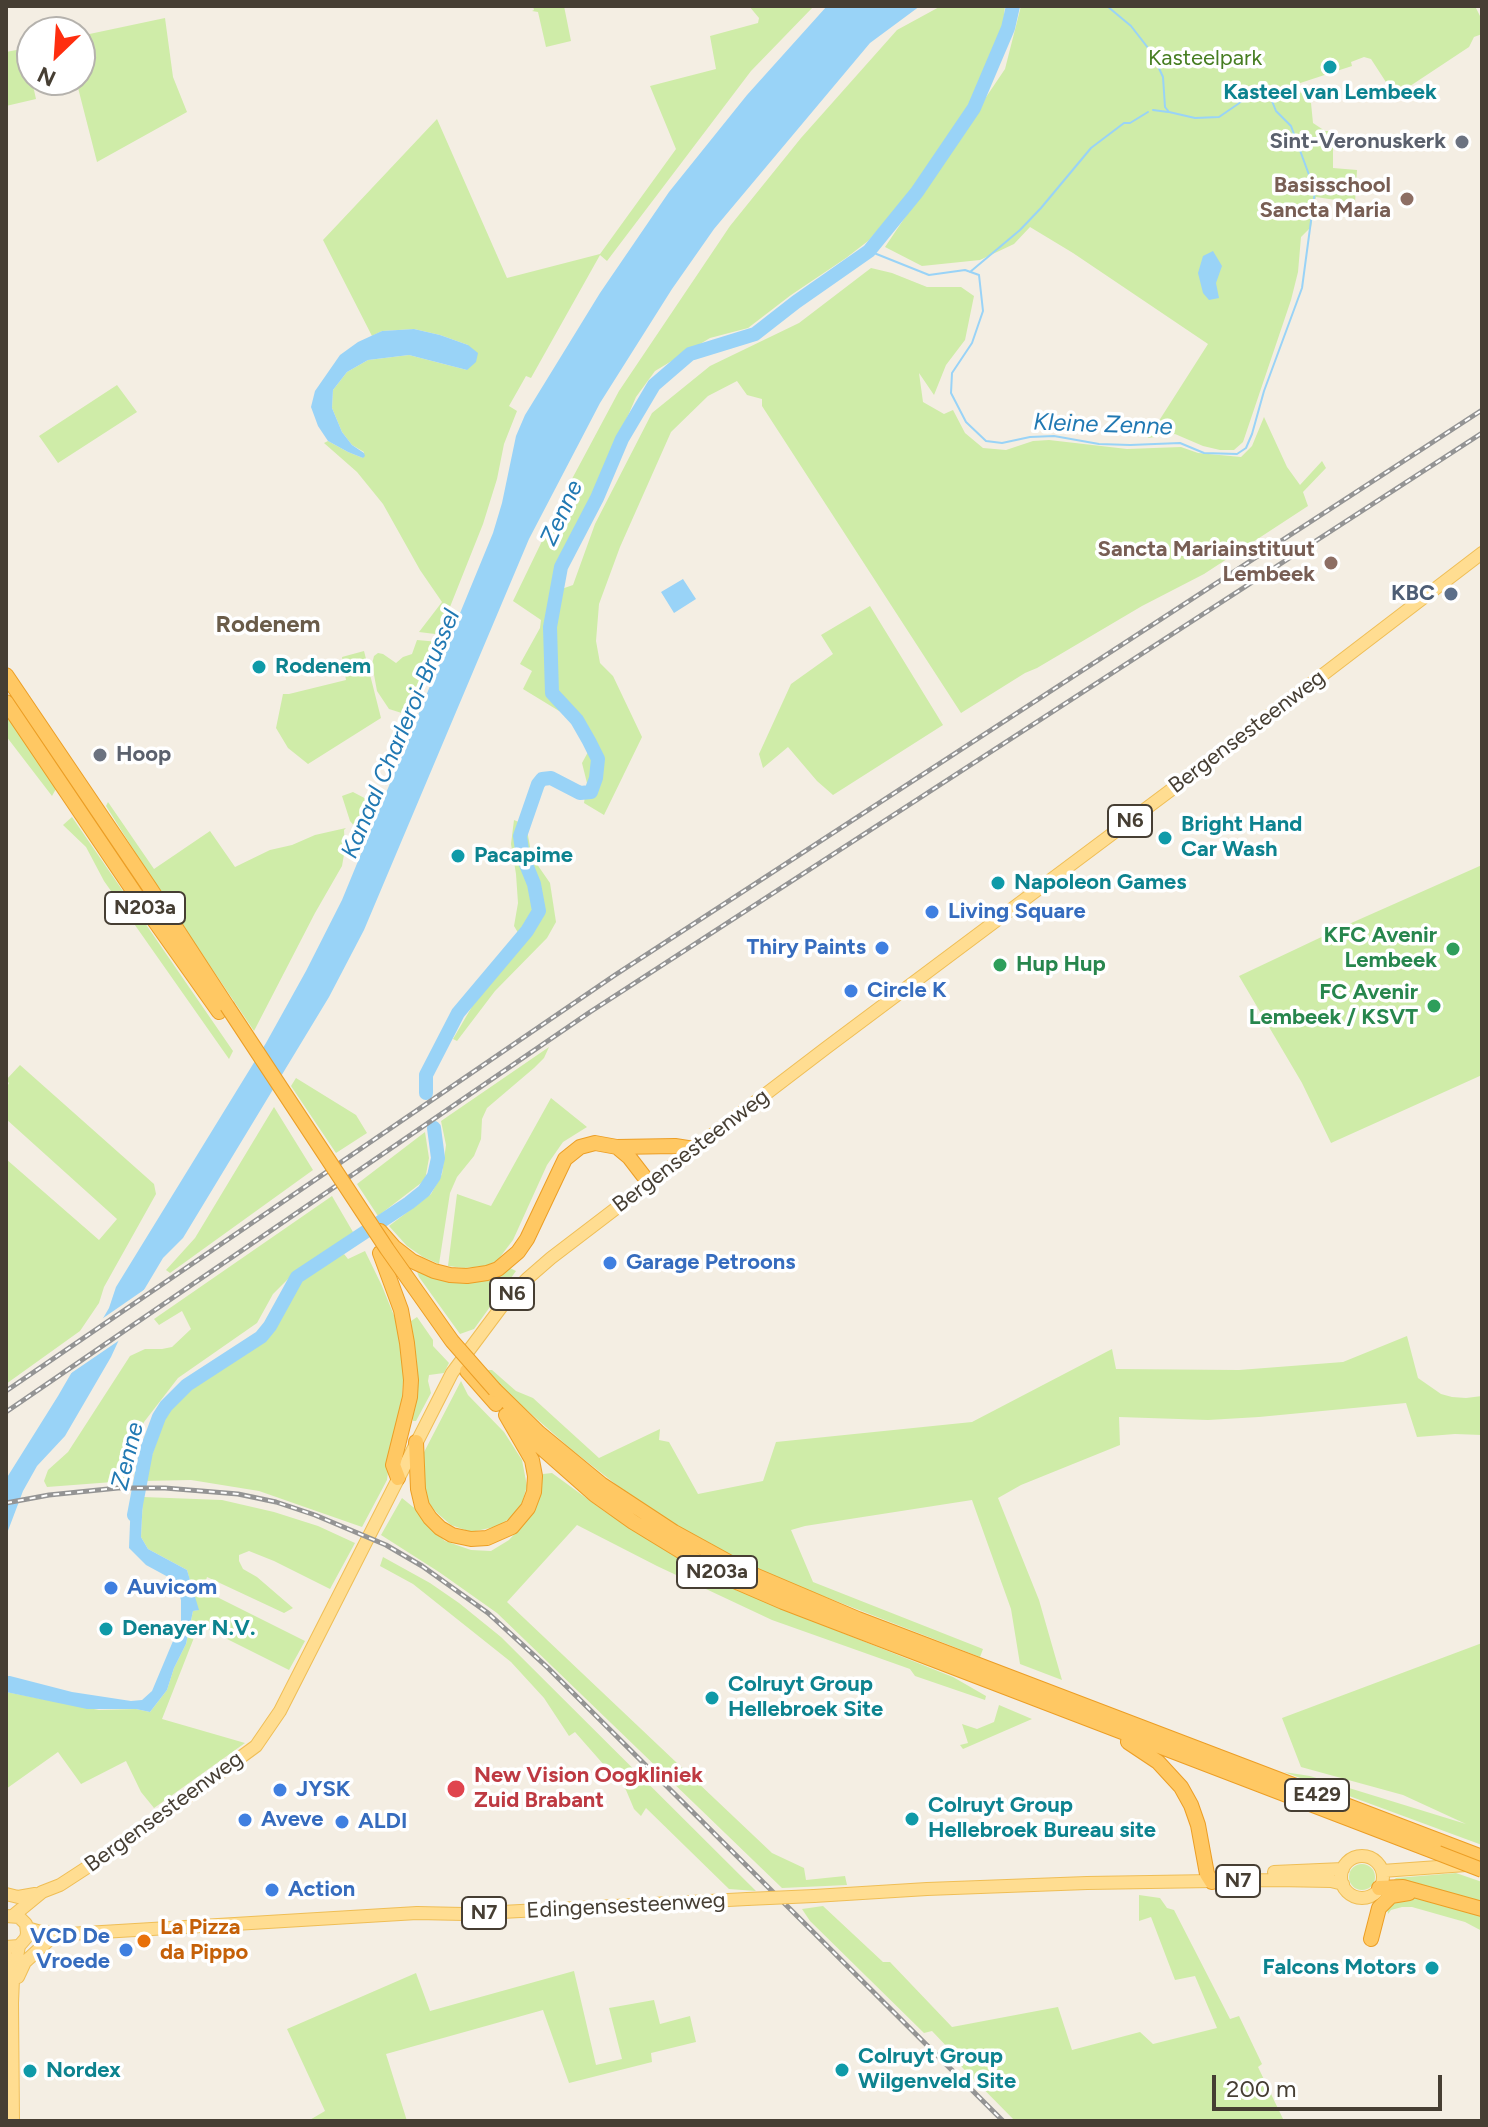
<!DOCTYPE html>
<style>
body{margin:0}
#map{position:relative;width:1488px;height:2127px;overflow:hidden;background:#f4eee3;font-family:Figtree,sans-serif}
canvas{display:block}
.frame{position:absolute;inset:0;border:8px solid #463e33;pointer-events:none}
.north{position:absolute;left:16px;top:16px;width:80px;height:80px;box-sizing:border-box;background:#fff;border:2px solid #b5b2ad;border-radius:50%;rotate:205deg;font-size:22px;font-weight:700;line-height:32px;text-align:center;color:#463e33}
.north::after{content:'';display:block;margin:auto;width:28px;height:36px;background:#ff2e0f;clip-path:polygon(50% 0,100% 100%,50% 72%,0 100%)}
.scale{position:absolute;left:1212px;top:2075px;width:230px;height:36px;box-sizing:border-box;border:4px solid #463e33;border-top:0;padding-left:10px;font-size:24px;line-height:28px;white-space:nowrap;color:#463e33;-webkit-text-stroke:6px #fff;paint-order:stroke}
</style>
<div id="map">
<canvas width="1488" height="2127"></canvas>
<div class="frame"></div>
<div class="north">N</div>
<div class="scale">200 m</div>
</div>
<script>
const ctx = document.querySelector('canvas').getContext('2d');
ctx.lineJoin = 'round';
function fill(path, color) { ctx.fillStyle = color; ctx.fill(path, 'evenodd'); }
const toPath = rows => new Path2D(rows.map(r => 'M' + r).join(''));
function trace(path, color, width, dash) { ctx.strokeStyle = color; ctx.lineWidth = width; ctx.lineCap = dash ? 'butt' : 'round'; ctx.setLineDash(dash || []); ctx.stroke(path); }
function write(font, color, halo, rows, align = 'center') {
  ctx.font = font + ' Figtree,sans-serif'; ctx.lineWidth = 7; ctx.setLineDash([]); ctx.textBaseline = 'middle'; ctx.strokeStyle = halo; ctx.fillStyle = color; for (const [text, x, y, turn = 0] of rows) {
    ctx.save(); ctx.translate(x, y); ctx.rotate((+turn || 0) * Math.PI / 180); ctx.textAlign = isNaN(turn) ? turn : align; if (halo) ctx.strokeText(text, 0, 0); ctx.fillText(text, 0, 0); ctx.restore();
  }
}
fill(toPath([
 [533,6,564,6,571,41,546,47,538,12,532,11,534,10],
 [749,6,814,6,751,71,607,261,600,255,531,378,526,376,509,406,517,411,504,444,497,479,483,524,440,632,435,634,419,632,442,602,420,570,383,504,357,472,324,443,328,441,348,452,363,458,364,452,352,445,342,432,332,408,333,390,347,372,368,360,409,355,467,370,468,345,440,335,414,329,382,331,372,336,323,240,437,119,507,278,600,254,676,149,650,86,716,69,710,36,758,23,759,18],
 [941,6,1005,6,1003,25,974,97,954,135,899,207,868,241,846,258,791,295,748,328,710,338,655,371,636,397,591,502,563,552,553,577,550,593,573,585,595,524,652,413,710,366,799,323,871,268,892,273,927,287,961,287,974,296,965,340,946,365,934,395,919,373,923,402,944,414,953,410,965,433,983,448,1006,450,1033,441,1049,440,1127,449,1181,447,1198,453,1241,457,1252,446,1264,417,1287,467,1300,485,1322,461,1326,468,1303,492,1308,506,1204,574,1142,606,1037,668,1025,673,961,713,762,406,762,399,747,395,737,381,708,396,671,432,620,547,599,604,596,641,600,663,613,676,642,737,604,815,584,803,587,783,582,763,588,752,585,742,564,714,523,689,532,671,520,664,540,628,541,620,513,601,573,477,619,391,730,226,801,138,897,30],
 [1021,6,1475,6,1482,20,1482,34,1474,37,1469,47,1395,96,1371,59,1364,57,1351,62,1352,66,1285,88,1276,102,1302,92,1311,103,1313,123,1325,131,1333,131,1333,168,1357,170,1355,203,1316,197,1311,227,1301,237,1298,272,1291,300,1243,442,1234,450,1220,450,1203,446,1175,434,1148,438,1208,344,1073,253,1030,227,1014,244,980,260,922,266,885,247,1005,69],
 [165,18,173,77,187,112,97,162,76,80,80,80,80,36],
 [32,47,32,62,29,68,36,99,6,106,6,52],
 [117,385,137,412,58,463,39,436],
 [870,606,943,725,833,795,817,781,788,747,763,768,759,754,791,684,833,654,821,635],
 [417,640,439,642,408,715,389,709,377,691,372,664,374,656,378,653,383,654,396,663,403,657,412,654],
 [364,651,381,718,308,764,288,748,276,728,283,694,289,694,346,680,342,657],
 [6,714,57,787,52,796,6,736],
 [353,792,372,802,355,827,350,821,342,796],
 [108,802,154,869,210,831,235,867,270,850,292,845,315,835,346,828,344,830,345,849,342,866,315,913,254,1031,157,887,106,806],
 [72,817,233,1051,229,1059,104,881,86,847,63,825],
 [514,820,526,825,532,857,550,883,556,922,547,938,495,991,457,1041,453,1039,487,981,520,936,514,926,518,903,516,874,511,844],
 [1482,865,1482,1075,1331,1143,1302,1083,1239,976,1349,924],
 [549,1047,544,1058,534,1068,487,1108,482,1119,481,1139,474,1156,457,1177,450,1193,439,1264,423,1257,407,1246,389,1226,431,1194,442,1174,446,1145,441,1121],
 [20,1065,154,1184,156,1194,104,1287,99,1303,80,1331,6,1384,6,1159,99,1240,117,1219,6,1119,6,1089,9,1083,6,1080],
 [296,1078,356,1115,367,1133,336,1153,291,1086],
 [551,1098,587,1127,563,1142,547,1165,513,1240,497,1261,485,1266,464,1268,448,1266,457,1194,491,1206],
 [274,1107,313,1170,170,1273,166,1270,195,1238],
 [425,1132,429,1158,425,1180,378,1216,357,1184],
 [332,1196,353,1232,288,1279,273,1294,257,1323,178,1378,144,1422,136,1446,135,1473,126,1481,47,1487,44,1481,48,1470,68,1452,130,1356,145,1349,162,1349,172,1347,191,1329,182,1311,159,1325,154,1319],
 [365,1251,382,1286,397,1323,404,1367,401,1410,391,1449,387,1480,362,1527,259,1491,191,1480,143,1481,167,1412,185,1392,256,1343,272,1327,298,1279,344,1254,348,1259],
 [510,1268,516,1271,474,1329,460,1334,419,1277,416,1269,488,1279],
 [417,1317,433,1340,433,1346,449,1363,444,1373,429,1375,428,1381,431,1393,416,1421,413,1421,411,1415,417,1387,417,1363,411,1321],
 [1407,1336,1418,1378,1441,1394,1452,1397,1466,1398,1482,1396,1482,1435,1455,1434,1417,1437,1406,1403,1259,1417,1208,1420,1119,1417,1120,1445,1021,1485,998,1498,1039,1600,1062,1680,1020,1664,1011,1609,972,1500,805,1526,791,1530,813,1582,983,1649,980,1657,751,1568,650,1511,572,1450,504,1390,487,1370,492,1370,516,1391,533,1398,599,1458,660,1429,659,1440,669,1442,698,1494,763,1481,776,1442,972,1422,1112,1349,1116,1369,1239,1370,1343,1362],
 [461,1381,468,1395,504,1432,522,1460,527,1486,522,1503,514,1515,499,1526,471,1532,451,1525,437,1513,427,1501,422,1484,422,1456],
 [552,1473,604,1511,687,1564,770,1604,953,1677,986,1696,985,1700,915,1676,910,1669,772,1620,657,1566,577,1525,507,1602,772,1853,804,1868,806,1880,845,1876,847,1885,782,1888,497,1613,439,1572,381,1535,402,1498,418,1511,432,1530,445,1541,471,1550,491,1551,509,1540,528,1519,537,1501,543,1474],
 [143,1497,222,1500,274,1512,318,1526,355,1543,330,1589,274,1561,249,1551,239,1555,239,1561,243,1569,257,1577,293,1608,284,1613,207,1577,203,1590,305,1641,289,1670,199,1625,162,1719,245,1743,154,1808,141,1792,126,1761,81,1784,58,1752,6,1789,6,1692,99,1710,136,1709,150,1712,167,1690,174,1668,186,1644,193,1611,198,1610,187,1570,148,1549,141,1537],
 [383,1557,430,1583,459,1603,501,1637,756,1891,729,1889,646,1808,641,1816,634,1809,626,1790,575,1732,569,1736,544,1698,511,1662,413,1584,380,1566],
 [1482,1643,1482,1845,1284,1772,1310,1776,1466,1824,1403,1795,1301,1767,1282,1718],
 [999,1705,1032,1719,963,1749,960,1745,968,1743,962,1724,977,1729,994,1722],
 '1349 1877a13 13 0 1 1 26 0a13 13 0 1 1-26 0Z',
 [1456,1873,1482,1882,1482,1902,1459,1895,1390,1883,1396,1878],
 [1139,1895,1160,1898,1167,1908,1174,1910,1230,2019,1239,2016,1262,2064,1258,2067,1284,2121,1015,2121,954,2059,952,2052,932,2031,924,2033,810,1921,802,1909,823,1906,883,1962,890,1962,952,2027,1058,2007,1072,2050,1140,2032,1153,2044,1217,2028,1195,1976,1175,1980,1151,1917,1139,1921],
 [1416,1896,1482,1917,1482,1931,1465,1922,1412,1907,1402,1907,1391,1910,1388,1914,1387,1907,1389,1902],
 [574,1971,596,2065,622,2059,609,2008,654,2000,660,2024,690,2016,696,2042,651,2053,652,2062,569,2083,543,2010,386,2054,407,2121,308,2121,325,2111,287,2029,416,1973,430,2011]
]), '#cfeca8');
fill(toPath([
 [827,6,920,6,870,43,714,229,672,289,600,403,529,539,364,930,329,997,183,1238,163,1258,135,1305,111,1357,65,1436,37,1466,23,1491,6,1536,6,1479,58,1396,109,1308,116,1287,266,1043,306,971,342,900,493,533,502,503,516,436,525,415,600,293,669,192,747,95],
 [1213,251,1222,266,1216,283,1219,298,1209,300,1203,293,1198,273,1203,256],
 [414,329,440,335,468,345,478,353,476,362,467,370,409,355,368,360,347,372,333,390,332,408,342,432,352,445,364,453,365,456,363,458,348,452,328,441,318,426,311,407,315,391,340,355,358,342,382,331],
 [683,579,696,599,674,613,661,592],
 [143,1497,141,1537,148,1549,187,1570,199,1610,193,1611,186,1644,174,1668,167,1690,150,1712,136,1709,87,1709,6,1692,6,1676,10,1676,72,1692,131,1701,142,1700,152,1691,181,1622,181,1600,178,1590,170,1578,146,1565,129,1548,131,1498]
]), '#99d3f7');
fill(toPath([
 [151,1285,138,1306,127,1335,64,1378,96,1323]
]), '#f4eee3');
trace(toPath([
 [1107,6,1131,26,1152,53,1163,77,1165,107,1169,112,1195,118,1219,117,1238,104,1258,86,1266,89,1271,97],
 [1153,110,1168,112],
 [869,251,929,275,965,270,979,275,983,311,972,343,952,373,951,393,966,422,986,441,1002,443,1030,437,1054,436,1099,444,1130,445,1180,443,1204,453,1237,454,1246,448,1252,434,1264,391,1302,288,1315,191,1291,126,1276,111,1272,101],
 [970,272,1020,230,1041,208,1091,148,1124,123,1130,123,1148,112]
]), '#99d3f7', 2);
trace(toPath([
 [426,1093,426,1075,458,1013,527,931,539,911,534,884,523,857,520,836,538,784,542,779,551,778,580,793,591,792,596,778,598,759,589,741,577,720,552,693,550,627,561,567,597,498,622,439,654,385,690,354,755,334,796,302,869,251,917,192,974,108,1008,28,1013,6],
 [134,1515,146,1452,159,1417,166,1406,187,1385,261,1337,270,1326,297,1277,409,1203,424,1191,434,1176,438,1158,434,1128]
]), '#99d3f7', 14);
const primary = toPath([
 '1341 1877a21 21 0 1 1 42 0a21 21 0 1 1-42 0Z',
 [1382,1871,1466,1865],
 [1274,1872,1343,1869],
 [6,1894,18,1897,35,1894],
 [814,1896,927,1889,1087,1883,1276,1880,1331,1881,1343,1884],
 [14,1915,42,1892,60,1885,120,1846,256,1746,280,1711,452,1373,508,1298,528,1278,551,1258,826,1048,1231,745,1482,553],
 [6,1916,19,1917,26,1924,27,1933,26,1938,19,1946,6,1947],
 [27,1928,41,1932,69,1934,417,1913,464,1914,747,1899],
 [6,1956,9,1980],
 [18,1977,25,1962,50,1939],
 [13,2121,12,2003,13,1979,19,1946]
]);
const highway = toPath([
 [6,675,150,888,227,1006],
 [6,702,134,892,219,1012],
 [617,1147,629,1157,649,1183],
 [380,1231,394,1247,412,1261,434,1271,450,1275,467,1276,487,1273,498,1269,518,1252,527,1239,565,1159,580,1147,595,1143,617,1147,675,1146,694,1149],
 [380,1253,401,1310,407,1343,411,1380,410,1397,393,1465,398,1478],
 [467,1371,496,1404],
 [495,1390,539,1433,601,1484,674,1532,745,1571,858,1619,1482,1857],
 [519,1428,595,1495,633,1522,705,1566,739,1583,783,1602,1438,1853],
 [416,1442,418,1489,422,1506,430,1518,440,1528,452,1535,471,1539,487,1538,512,1527,528,1508,534,1492,535,1476,532,1460,506,1415],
 [1128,1742,1158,1762,1181,1787,1191,1805,1198,1825,1207,1874,1212,1882],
 [1379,1888,1403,1887,1482,1909],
 [1371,1939,1379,1908,1391,1896,1409,1893]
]);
trace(primary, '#efbe56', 14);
trace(highway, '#ec9e25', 16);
trace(primary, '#ffdd91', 12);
trace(highway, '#ffc863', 14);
const rail = toPath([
 [6,1391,615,975,1482,410],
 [6,1412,590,1012,1482,433],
 [6,1503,49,1495,118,1488,165,1488,238,1494,276,1502,315,1515,386,1545,422,1566,488,1613,548,1668,1003,2121]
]);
trace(rail, '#949494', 5);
trace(rail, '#fff', 2, [6]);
const primaryBridge = toPath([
 [747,1899,814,1896]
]);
const highwayBridge = toPath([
 [227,1006,387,1249,452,1341,495,1390],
 [1438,1853,1482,1870]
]);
trace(primaryBridge, '#efbe56', 14, []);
trace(highwayBridge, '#ec9e25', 16, []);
trace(primaryBridge, '#ffdd91', 12);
trace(highwayBridge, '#ffc863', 14);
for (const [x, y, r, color] of [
 [1330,67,8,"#0f9aa8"],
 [1462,142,8,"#6b7280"],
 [1407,199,8,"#8d6e63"],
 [1331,563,8,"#8d6e63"],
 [1451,594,8,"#5c6f8a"],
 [259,667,8,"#0f9aa8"],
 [100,755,8,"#6b7280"],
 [1165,838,8,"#0f9aa8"],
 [458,856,8,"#0f9aa8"],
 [998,883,8,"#0f9aa8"],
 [932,912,8,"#3f7fe0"],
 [882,948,8,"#3f7fe0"],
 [1453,949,8,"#2e9e5b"],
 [1000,965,8,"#2e9e5b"],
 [851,991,8,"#3f7fe0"],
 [1434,1006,8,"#2e9e5b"],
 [610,1263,8,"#3f7fe0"],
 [111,1588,8,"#3f7fe0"],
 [106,1629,8,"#0f9aa8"],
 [712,1698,8,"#0f9aa8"],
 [456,1789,10,"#e0444e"],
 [280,1790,8,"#3f7fe0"],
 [912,1819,8,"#0f9aa8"],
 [245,1820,8,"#3f7fe0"],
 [342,1822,8,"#3f7fe0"],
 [272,1890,8,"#3f7fe0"],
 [144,1941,8,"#e8710a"],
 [126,1950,8,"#3f7fe0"],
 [1432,1968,8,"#0f9aa8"],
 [842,2070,8,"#0f9aa8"],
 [30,2071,8,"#0f9aa8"]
]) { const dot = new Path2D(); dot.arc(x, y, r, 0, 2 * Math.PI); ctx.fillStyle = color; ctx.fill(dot); trace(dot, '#fff', 3); }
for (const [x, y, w] of [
 [1130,821,44],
 [145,908,80],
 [512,1294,44],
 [717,1572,80],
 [1317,1795,64],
 [1238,1881,44],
 [484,1913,44]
]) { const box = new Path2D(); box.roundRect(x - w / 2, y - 16, w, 32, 6); ctx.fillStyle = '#fff'; ctx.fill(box); trace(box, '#463e33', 2); }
write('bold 20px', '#463e33', null, [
 ["N6",1130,821],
 ["N203a",145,908],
 ["N6",512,1294],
 ["N203a",717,1572],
 ["E429",1317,1795],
 ["N7",1238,1881],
 ["N7",484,1913]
]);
write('22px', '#467d21', '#fff', [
 ["Kasteelpark",1205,59]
]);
write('bold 22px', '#0d838f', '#fff', [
 ["Kasteel van Lembeek",1330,93,"center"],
 ["Rodenem",275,667],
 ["Bright Hand",1181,825],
 ["Car Wash",1181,850],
 ["Pacapime",474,856],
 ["Napoleon Games",1014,883],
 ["Denayer N.V.",122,1629],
 ["Colruyt Group",728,1685],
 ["Hellebroek Site",728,1710],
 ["Colruyt Group",928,1806],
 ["Hellebroek Bureau site",928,1831],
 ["Falcons Motors",1416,1968,"right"],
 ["Colruyt Group",858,2057],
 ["Wilgenveld Site",858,2082],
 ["Nordex",46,2071]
], 'left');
write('bold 22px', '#5b616d', '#fff', [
 ["Sint-Veronuskerk",1446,142],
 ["Hoop",116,755,"left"]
], 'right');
write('bold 22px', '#785e54', '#fff', [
 ["Basisschool",1391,186],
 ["Sancta Maria",1391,211],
 ["Sancta Mariainstituut",1315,550],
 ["Lembeek",1315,575]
], 'right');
write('bold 22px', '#4e5e75', '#fff', [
 ["KBC",1435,594]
], 'right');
write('22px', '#463e33', '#fff', [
 ["Bergensesteenweg",1247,732,-37],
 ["Bergensesteenweg",691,1151,-37],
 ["Bergensesteenweg",164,1812,-36],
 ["Edingensesteenweg",626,1906,-3]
]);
write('bold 22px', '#366cbe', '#fff', [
 ["Living Square",948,912],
 ["Thiry Paints",866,948,"right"],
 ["Circle K",867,991],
 ["Garage Petroons",626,1263],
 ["Auvicom",127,1588],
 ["JYSK",296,1790],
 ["Aveve",261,1820],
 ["ALDI",358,1822],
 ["Action",288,1890],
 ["VCD De",110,1937,"right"],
 ["Vroede",110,1962,"right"]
], 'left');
write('bold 22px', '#27864d', '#fff', [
 ["KFC Avenir",1437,936],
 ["Lembeek",1437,961],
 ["Hup Hup",1016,965,"left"],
 ["FC Avenir",1418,993],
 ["Lembeek / KSVT",1418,1018]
], 'right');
write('bold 22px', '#be3a42', '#fff', [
 ["New Vision Oogkliniek",474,1776],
 ["Zuid Brabant",474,1801]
], 'left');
write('bold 22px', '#c56008', '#fff', [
 ["La Pizza",160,1928],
 ["da Pippo",160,1953]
], 'left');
write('italic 24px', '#2179b3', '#fff', [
 ["Kleine Zenne",1103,425,2],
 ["Zenne",562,513,-65],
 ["Kanaal Charleroi-Brussel",401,734,-67],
 ["Zenne",128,1456,-76]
]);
write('bold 24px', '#6a5c49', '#fff', [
 ["Rodenem",268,625]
]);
</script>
